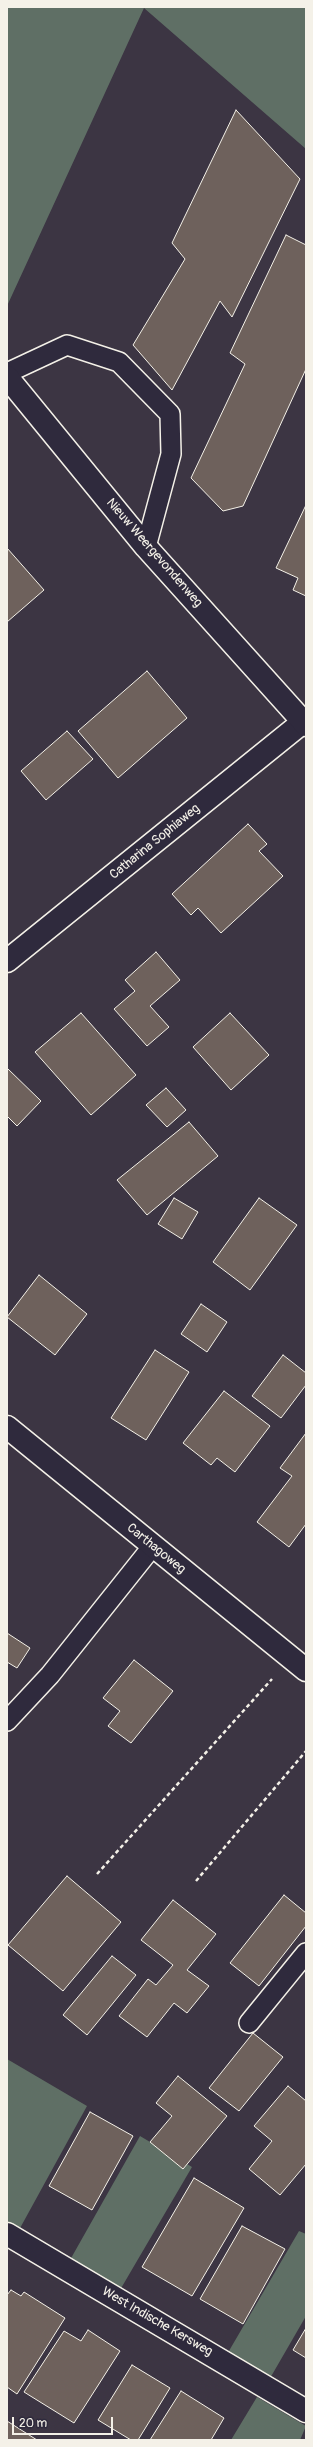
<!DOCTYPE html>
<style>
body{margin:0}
#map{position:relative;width:313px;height:2447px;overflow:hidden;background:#3c3543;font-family:Pangolin,sans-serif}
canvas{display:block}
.frame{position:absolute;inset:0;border:8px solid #f4f1e8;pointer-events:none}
.scale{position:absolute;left:12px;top:2417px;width:101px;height:18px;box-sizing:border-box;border:2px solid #f4f1e8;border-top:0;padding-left:5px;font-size:12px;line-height:14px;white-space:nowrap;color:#f4f1e8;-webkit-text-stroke:3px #2f2a3d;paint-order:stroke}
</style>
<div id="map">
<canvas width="313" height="2447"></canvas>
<div class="frame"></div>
<div class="scale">20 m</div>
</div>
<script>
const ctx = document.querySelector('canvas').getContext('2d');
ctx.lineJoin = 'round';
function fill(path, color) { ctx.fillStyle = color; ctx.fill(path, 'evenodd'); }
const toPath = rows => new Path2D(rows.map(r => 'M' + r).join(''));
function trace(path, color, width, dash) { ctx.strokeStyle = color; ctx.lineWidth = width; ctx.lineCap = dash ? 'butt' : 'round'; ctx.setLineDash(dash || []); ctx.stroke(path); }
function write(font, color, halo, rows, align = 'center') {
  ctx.font = font + ' Pangolin,sans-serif'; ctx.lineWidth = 3; ctx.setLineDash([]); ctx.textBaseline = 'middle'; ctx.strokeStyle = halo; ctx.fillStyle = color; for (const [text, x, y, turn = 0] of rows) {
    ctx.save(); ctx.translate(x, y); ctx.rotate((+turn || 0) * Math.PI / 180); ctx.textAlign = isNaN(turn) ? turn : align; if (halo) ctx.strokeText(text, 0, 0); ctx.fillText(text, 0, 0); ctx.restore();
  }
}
fill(toPath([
 [7,7,306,7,306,149,144,8,7,306],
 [7,2059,87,2106,19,2230,7,2223],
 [140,2136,192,2167,120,2290,70,2260],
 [299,2231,306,2234,306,2316,269,2380,226,2356],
 [257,2397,306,2426,300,2440,231,2440]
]), '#5f6f65');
const building = toPath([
 [236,110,300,179,232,317,220,301,172,390,133,345,185,259,172,243,236,110],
 [286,235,306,245,306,369,243,506,223,511,191,478,245,364,230,353,286,235],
 [306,505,306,596,293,590,298,578,276,568,306,505],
 [7,548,44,590,7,622,7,548],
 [147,671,187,718,118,778,78,731,147,671],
 [67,731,93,759,46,800,21,771,67,731],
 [248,824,267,844,259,851,283,876,221,933,198,908,191,915,172,894,248,824],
 [156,952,180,980,150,1006,169,1027,147,1046,114,1009,135,991,125,980,156,952],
 [81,1013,136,1075,91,1115,35,1052,81,1013],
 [230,1013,269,1055,231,1090,193,1047,230,1013],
 [7,1068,41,1101,17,1126,7,1116,7,1068],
 [166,1088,186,1110,167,1127,146,1105,166,1088],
 [189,1122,218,1156,147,1215,117,1180,189,1122],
 [174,1198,198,1212,182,1239,158,1224,174,1198],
 [259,1198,297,1225,250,1290,213,1262,259,1198],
 [39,1275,87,1314,55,1355,7,1317,39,1275],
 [201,1304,227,1322,207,1352,181,1334,201,1304],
 [155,1350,189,1372,146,1440,111,1418,155,1350],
 [283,1355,306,1373,306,1385,281,1418,252,1396,283,1355],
 [224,1391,270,1426,235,1472,217,1458,211,1465,183,1443,224,1391],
 [306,1433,306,1524,289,1547,257,1522,292,1476,280,1468,306,1433],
 [7,1633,30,1648,17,1668,7,1662,7,1633],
 [134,1660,173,1691,131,1743,108,1726,120,1711,103,1698,134,1660],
 [67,1876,121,1922,63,1991,8,1945,67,1876],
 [284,1895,306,1913,306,1926,259,1986,230,1963,284,1895],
 [173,1900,216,1934,187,1970,209,1986,187,2013,174,2003,147,2037,119,2016,148,1979,156,1985,173,1965,141,1940,173,1900],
 [112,1956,136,1975,87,2035,63,2015,112,1956],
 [253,2033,283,2057,239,2111,209,2088,253,2033],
 [178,2076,227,2116,183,2169,150,2142,172,2116,156,2103,178,2076],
 [288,2086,306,2101,306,2164,280,2195,249,2169,272,2141,254,2126,288,2086],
 [90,2112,133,2136,92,2210,49,2186,90,2112],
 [194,2178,244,2208,192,2296,142,2267,194,2178],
 [242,2226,285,2249,243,2324,200,2299,242,2226],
 [11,2290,21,2296,24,2292,65,2318,17,2394,7,2387,7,2295,11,2290],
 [306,2328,306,2358,293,2350,306,2328],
 [88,2330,120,2351,74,2423,24,2392,64,2331,81,2341,88,2330],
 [132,2365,170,2388,138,2440,131,2440,98,2420,132,2365],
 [181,2391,224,2418,211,2440,150,2440,181,2391],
 [7,2421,37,2440,7,2440,7,2421]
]);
fill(building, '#6e615c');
trace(building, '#f4f1e8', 1);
const lane = toPath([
 [7,373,67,345,119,362,170,414,171,454,146,547],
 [7,1721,50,1675,152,1547],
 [249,2023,306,1953]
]);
const street = toPath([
 [7,961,303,722],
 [7,1427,306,1670],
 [7,2234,306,2411]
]);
const secondary = toPath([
 [7,377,146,547,306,725]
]);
trace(lane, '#f4f1e8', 22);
trace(street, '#f4f1e8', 25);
trace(secondary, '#f4f1e8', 25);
trace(toPath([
 [97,1874,272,1679],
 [196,1881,306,1751]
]), '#f4f1e8', 2.5, [4, 3]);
trace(lane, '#2f2a3d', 19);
trace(street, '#2f2a3d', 22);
trace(secondary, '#2f2a3d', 22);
write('13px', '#f4f1e8', '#2f2a3d', [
 ["Nieuw Weergevondenweg",154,553,49],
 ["Catharina Sophiaweg",155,842,-39],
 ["Carthagoweg",156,1549,39],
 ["West Indische Kersweg",157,2322,30]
]);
</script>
